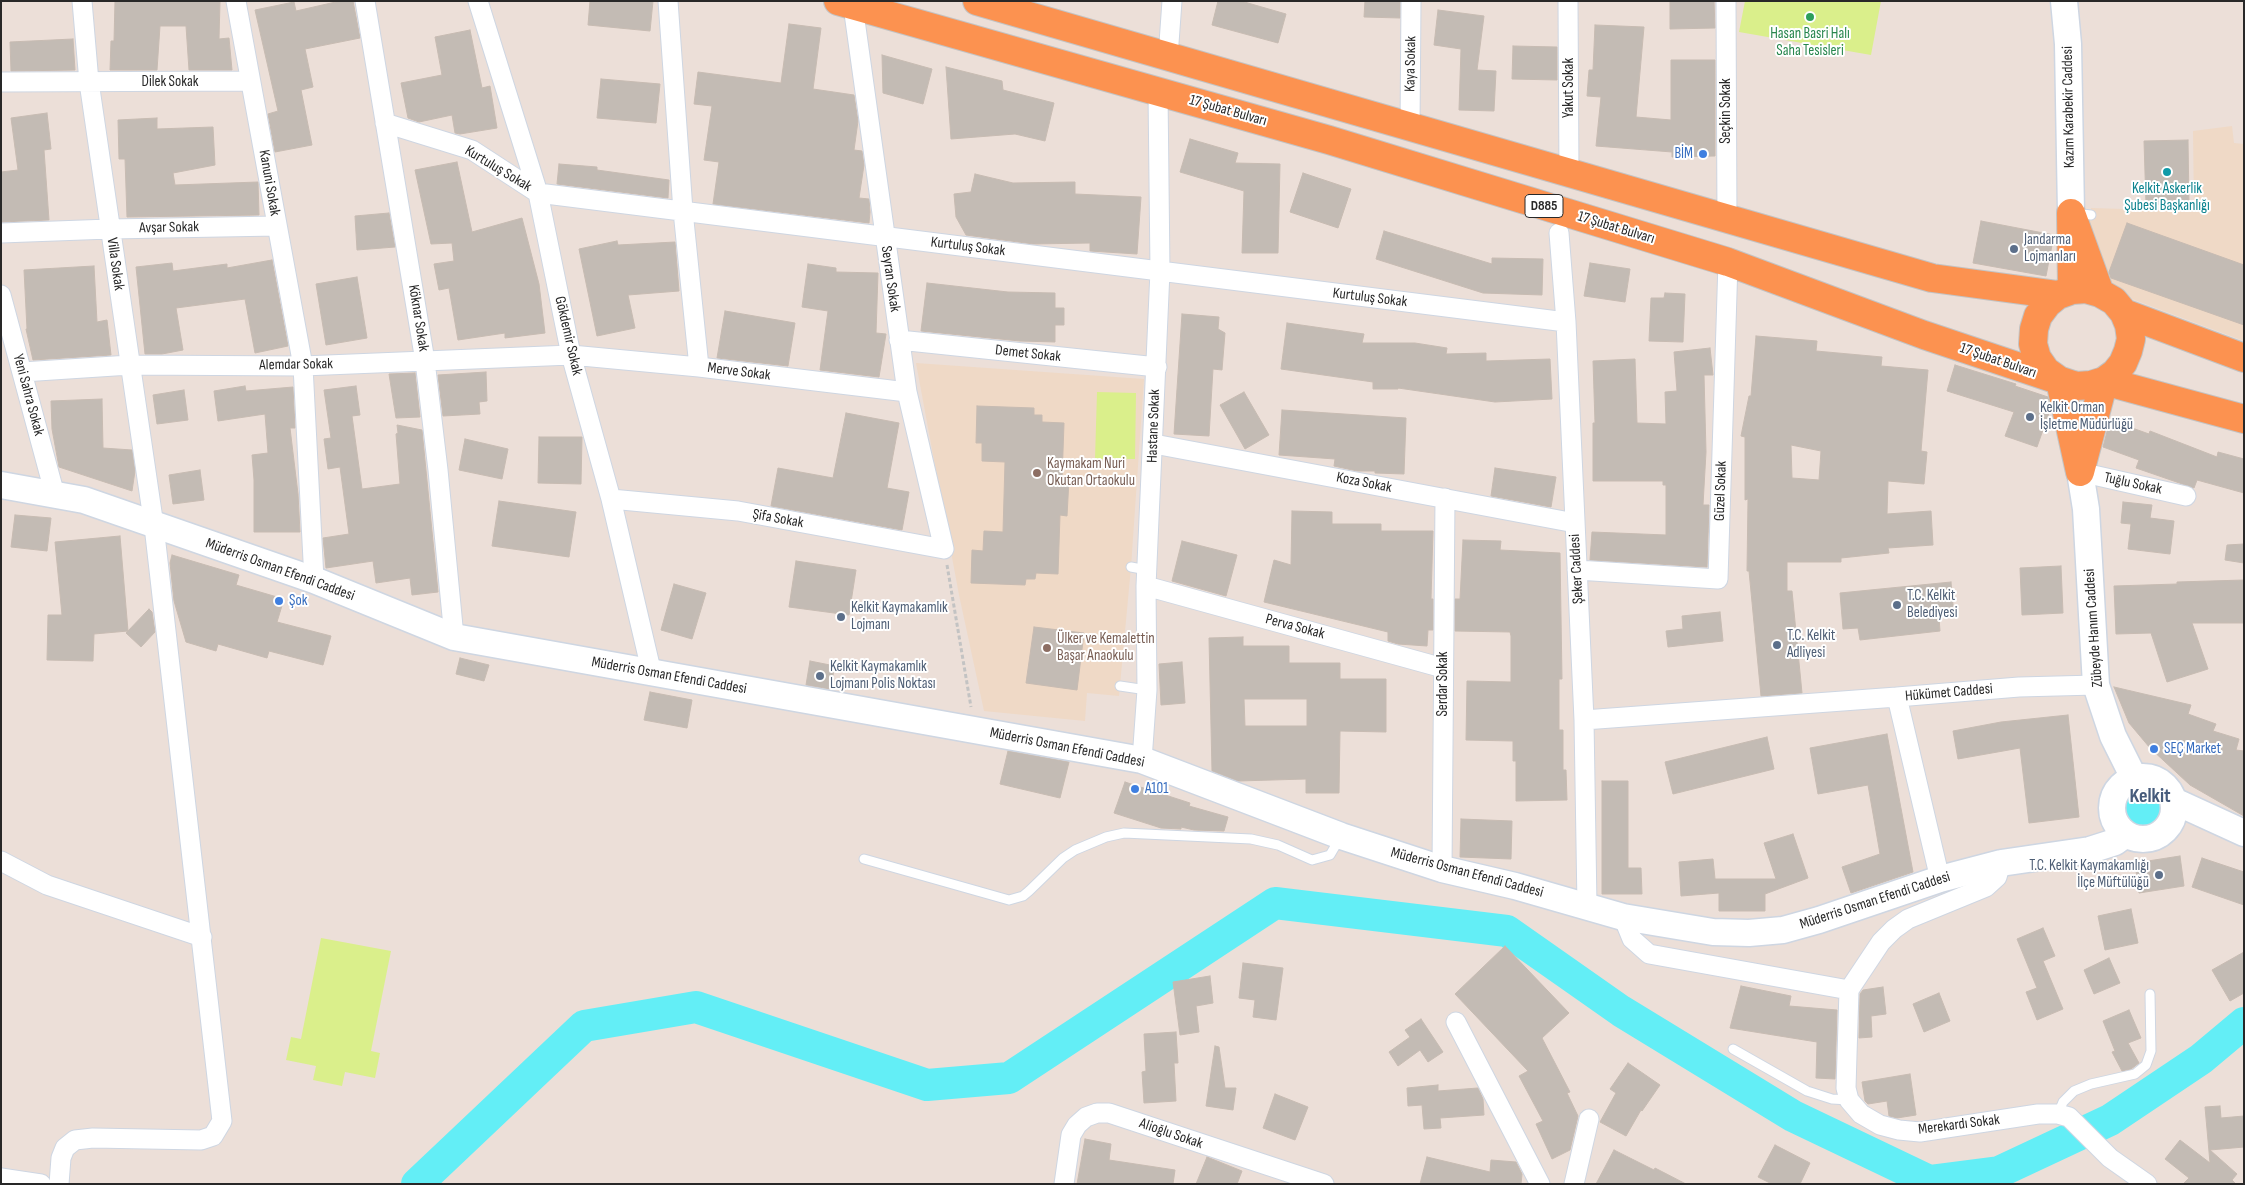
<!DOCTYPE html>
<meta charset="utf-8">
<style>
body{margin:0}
#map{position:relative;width:2245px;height:1185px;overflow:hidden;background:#ecdfd8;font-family:"Sofia Sans Condensed",sans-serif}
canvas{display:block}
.frame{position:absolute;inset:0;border:2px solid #282828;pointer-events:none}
</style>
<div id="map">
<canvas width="2245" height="1185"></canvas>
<div class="frame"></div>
</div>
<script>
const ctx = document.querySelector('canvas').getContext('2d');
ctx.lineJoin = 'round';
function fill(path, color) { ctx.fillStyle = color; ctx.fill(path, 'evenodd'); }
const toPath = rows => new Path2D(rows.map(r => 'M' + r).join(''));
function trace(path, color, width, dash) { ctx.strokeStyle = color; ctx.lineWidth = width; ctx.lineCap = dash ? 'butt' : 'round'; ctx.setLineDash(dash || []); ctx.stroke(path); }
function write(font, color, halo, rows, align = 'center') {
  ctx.font = font + ' "Sofia Sans Condensed",sans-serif'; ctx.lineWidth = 4; ctx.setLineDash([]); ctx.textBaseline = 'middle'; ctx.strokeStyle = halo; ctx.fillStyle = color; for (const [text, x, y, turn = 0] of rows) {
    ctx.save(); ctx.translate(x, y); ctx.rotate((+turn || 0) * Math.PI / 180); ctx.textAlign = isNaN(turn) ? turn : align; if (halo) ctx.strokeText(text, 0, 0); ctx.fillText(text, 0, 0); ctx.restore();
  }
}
fill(toPath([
 [2232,126,2234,143,2244,144,2244,341,2108,290,2089,233,2091,208,2194,211,2193,131],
 [916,363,1144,379,1131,567,1119,696,1087,693,1085,721,984,711,959,595]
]), '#efd9c6');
fill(toPath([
 '2112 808a31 31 0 1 1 62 0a31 31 0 1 1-62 0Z'
]), '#c0e790');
fill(toPath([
 [1745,1,1881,1,1871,55,1739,32],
 [1097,392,1136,393,1135,459,1095,459],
 [321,938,391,951,371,1051,380,1053,375,1078,345,1072,342,1086,313,1080,316,1066,286,1060,291,1037,301,1039]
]), '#daef8b');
fill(toPath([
 '2125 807a20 20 0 1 1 40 0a20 20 0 1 1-40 0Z'
]), '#63eef6');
trace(toPath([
 [417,1184,584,1026,696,1007,927,1085,1009,1078,1275,903,1507,931,1621,1011,1793,1116,1929,1181,1999,1172,2110,1120,2201,1059,2244,1023]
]), '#63eef6', 32);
const building = toPath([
 [115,1,220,1,219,39,229,38,232,70,189,70,186,26,160,26,157,70,110,70,111,41,114,41,115,1],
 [340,1,353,1,360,38,305,49,313,87,301,90,312,145,275,152,268,114,278,111,255,10,294,2,296,11,340,1],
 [590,1,653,1,650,31,588,25,590,1],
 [1218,1,1241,1,1286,14,1278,43,1212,25,1218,1],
 [1365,1,1400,1,1400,18,1364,17,1365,1],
 [1670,1,1714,1,1715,28,1670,29,1670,1],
 [1438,10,1484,16,1477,70,1496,71,1494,111,1459,110,1461,49,1434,45,1438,10],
 [789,24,821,28,813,89,854,95,858,121,854,150,862,151,864,165,859,198,869,199,870,212,869,223,713,204,719,162,704,160,712,106,694,104,698,72,781,83,789,24],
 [1595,25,1644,27,1636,117,1671,120,1671,60,1715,60,1715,156,1672,157,1672,152,1596,146,1601,97,1587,96,1589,70,1593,70,1595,25],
 [470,30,482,88,490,86,497,128,460,134,455,133,452,115,419,122,408,118,401,83,442,75,435,37,470,30],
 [73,39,75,70,11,71,10,42,73,39],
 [1513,46,1557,47,1557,80,1512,79,1513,46],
 [882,55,932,69,923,104,883,93,882,55],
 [946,67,1002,81,1003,90,1054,103,1045,141,1015,134,951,139,946,67],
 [601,79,660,84,656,123,597,118,601,79],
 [47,113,51,149,44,150,49,220,1,222,1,172,18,170,11,118,47,113],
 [157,118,157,129,213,127,215,165,173,173,175,185,258,182,259,215,127,217,125,159,119,159,118,120,157,118],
 [1190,139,1238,153,1235,163,1280,164,1278,253,1242,253,1244,191,1180,172,1190,139],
 [2188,140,2189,203,2146,205,2144,141,2188,140],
 [457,162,472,232,522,218,539,284,545,333,505,338,505,333,458,340,449,288,439,290,434,264,454,261,452,243,431,244,415,170,457,162],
 [559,164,597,167,597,170,669,180,668,198,557,184,559,164],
 [1303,173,1351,189,1338,228,1290,212,1303,173],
 [975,174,1013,183,1075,182,1075,194,1141,197,1137,254,1090,251,1090,243,1033,244,966,235,956,217,954,194,971,192,975,174],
 [389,213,395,247,357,250,355,216,389,213],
 [1981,221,2054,235,2046,276,1973,263,1981,221],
 [2127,223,2244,265,2244,325,2111,278,2109,272,2127,223],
 [1384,231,1492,264,1492,258,1543,259,1542,295,1483,293,1376,259,1384,231],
 [617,241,618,245,675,242,679,291,628,295,635,328,597,336,579,249,617,241],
 [272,260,288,346,255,353,245,299,176,308,183,350,162,354,145,354,136,267,172,263,173,271,227,264,227,268,272,260],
 [1590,263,1630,269,1625,302,1584,296,1590,263],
 [808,264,836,268,836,272,878,273,876,333,886,334,879,377,820,370,828,311,802,307,808,264],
 [94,266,97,322,107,320,111,355,33,360,26,329,27,329,24,270,94,266],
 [357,277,367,338,326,345,316,284,357,277],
 [927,283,1008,292,1055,293,1055,308,1064,308,1064,325,1055,325,1055,342,1020,341,921,331,927,283],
 [1665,293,1685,294,1683,342,1649,341,1651,298,1664,298,1665,293],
 [725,311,795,323,788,366,717,358,725,311],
 [1182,314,1219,317,1218,329,1225,333,1222,370,1213,369,1209,436,1174,434,1182,314],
 [1287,323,1364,334,1362,343,1415,343,1447,348,1446,354,1486,353,1486,361,1550,359,1552,399,1495,402,1398,388,1398,389,1373,389,1373,382,1281,369,1287,323],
 [1756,336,1817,341,1816,351,1882,357,1881,366,1928,370,1921,451,1927,452,1924,484,1888,481,1887,514,1931,511,1933,545,1888,548,1889,553,1841,558,1841,562,1787,562,1787,591,1792,591,1802,693,1761,696,1749,571,1747,571,1748,499,1745,500,1745,437,1741,436,1749,396,1751,396,1756,336],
 [1791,445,1821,451,1819,480,1792,478,1791,445],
 [1710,348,1713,375,1704,375,1706,452,1703,505,1709,505,1707,567,1590,560,1592,532,1666,535,1666,485,1663,485,1663,481,1593,481,1593,423,1595,423,1593,361,1635,359,1637,423,1666,424,1665,392,1677,391,1674,352,1710,348],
 [1955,365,2016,384,2015,386,2048,397,2050,410,2037,447,2005,436,2014,412,1947,391,1955,365],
 [486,372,487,401,479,402,480,414,443,416,438,375,486,372],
 [415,373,420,417,396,418,389,374,415,373],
 [245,386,246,391,293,387,295,428,290,428,298,494,300,532,254,532,254,480,252,455,268,453,265,414,218,421,214,391,245,386],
 [356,386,360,415,352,416,362,489,400,484,396,434,398,433,397,425,422,430,438,592,412,595,410,578,376,583,373,561,326,568,323,538,349,534,340,467,328,469,324,439,331,438,324,390,356,386],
 [184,390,188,420,157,424,153,395,184,390],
 [1244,392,1269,435,1245,449,1220,405,1244,392],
 [102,399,103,448,132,450,135,471,132,491,59,467,52,429,51,401,102,399],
 [977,406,1034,408,1034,415,1042,415,1042,422,1064,423,1062,479,1069,479,1067,516,1060,515,1058,574,1036,573,1035,579,1026,579,1025,585,971,583,972,550,983,551,984,531,1003,532,1005,462,982,461,982,443,976,443,977,406],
 [1282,410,1406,418,1404,474,1375,473,1375,471,1357,471,1334,466,1335,459,1279,455,1282,410],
 [846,413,899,423,887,488,909,492,902,530,771,506,778,468,833,478,846,413],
 [2110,420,2149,434,2150,431,2217,457,2218,452,2244,459,2244,493,2197,480,2194,488,2136,468,2139,460,2103,447,2110,420],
 [539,437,582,437,581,484,538,483,539,437],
 [465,439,508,449,502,479,459,470,465,439],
 [1495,468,1556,477,1551,507,1491,496,1495,468],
 [200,470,204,500,173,504,169,475,200,470],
 [499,501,576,512,569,557,492,546,499,501],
 [2123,502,2152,505,2150,518,2174,521,2170,554,2128,549,2131,524,2121,523,2123,502],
 [1292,511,1332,512,1332,524,1381,524,1381,531,1433,531,1431,599,1433,599,1433,630,1428,630,1427,646,1398,644,1388,641,1388,632,1264,602,1274,560,1291,565,1292,511],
 [15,515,51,518,47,551,11,547,15,515],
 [120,536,128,631,94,634,93,661,47,660,48,615,62,615,55,542,120,536],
 [1463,540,1501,541,1500,550,1560,553,1562,679,1559,679,1559,730,1563,730,1563,770,1566,770,1567,800,1516,801,1516,761,1513,761,1513,741,1466,740,1467,681,1511,682,1511,636,1510,632,1455,631,1455,599,1460,599,1463,540],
 [1182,541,1237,555,1226,596,1172,581,1182,541],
 [2244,544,2244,563,2225,560,2227,545,2244,544],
 [172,555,239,575,236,585,284,599,277,622,331,636,323,665,269,651,267,658,218,644,216,651,186,642,174,601,170,563,172,555],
 [796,561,856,570,849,615,789,607,796,561],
 [2061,566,2063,613,2022,615,2020,568,2061,566],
 [2244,580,2244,623,2192,623,2208,669,2167,682,2151,633,2116,634,2114,586,2177,584,2177,582,2244,580],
 [1951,582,1954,616,1939,618,1940,631,1860,640,1858,628,1843,629,1840,593,1951,582],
 [674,584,706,593,692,639,661,630,674,584],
 [149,609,152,612,155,632,141,647,126,633,149,609],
 [1720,612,1723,641,1668,647,1666,631,1683,629,1682,616,1720,612],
 [1034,627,1084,633,1077,690,1026,683,1034,627],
 [1243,637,1243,646,1289,646,1289,663,1340,663,1340,679,1386,679,1386,732,1340,731,1339,793,1306,793,1306,779,1238,781,1212,771,1209,638,1243,637],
 [1244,699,1307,699,1307,726,1245,726,1244,699],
 [460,658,489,665,484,681,456,674,460,658],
 [810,661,835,666,830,689,806,685,810,661],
 [1182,662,1185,703,1161,705,1159,664,1182,662],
 [2114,687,2191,705,2188,714,2216,724,2213,731,2239,739,2236,750,2244,751,2244,816,2190,785,2150,748,2129,723,2114,687],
 [650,692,692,700,687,728,644,720,650,692],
 [2068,715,2079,817,2029,823,2020,748,1958,759,1953,731,2001,722,2068,715],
 [1887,734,1913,872,1851,893,1842,867,1880,854,1868,785,1818,794,1810,748,1887,734],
 [1767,737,1774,769,1673,794,1665,762,1767,737],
 [1008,751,1069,762,1060,798,1000,784,1008,751],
 [1602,781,1628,781,1628,868,1641,868,1642,894,1602,894,1602,781],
 [1125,782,1190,803,1189,806,1228,817,1224,831,1194,830,1181,827,1181,829,1161,828,1114,813,1125,782],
 [1461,819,1512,821,1511,859,1460,857,1461,819],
 [1793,834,1808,878,1765,894,1765,911,1719,911,1719,893,1681,896,1679,862,1713,859,1715,879,1776,879,1764,843,1793,834],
 [2180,856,2184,886,2139,893,2135,863,2180,856],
 [2202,858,2244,872,2244,905,2192,887,2202,858],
 [2131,909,2138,943,2105,950,2098,916,2131,909],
 [2043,928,2055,956,2043,961,2063,1009,2037,1020,2026,992,2037,988,2017,939,2043,928],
 [1505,946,1569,1013,1542,1038,1570,1092,1567,1093,1578,1116,1570,1150,1552,1159,1536,1124,1543,1121,1519,1076,1528,1071,1455,994,1505,946],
 [2244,952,2244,993,2230,1001,2212,970,2244,952],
 [2109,958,2120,983,2094,994,2084,970,2109,958],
 [1243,963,1283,968,1276,1020,1253,1017,1255,1000,1239,998,1243,963],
 [1210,976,1213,1003,1196,1006,1199,1032,1180,1035,1173,982,1210,976],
 [1741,986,1791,996,1789,1006,1837,1010,1835,1079,1816,1078,1817,1042,1730,1028,1741,986],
 [1883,987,1886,1014,1871,1016,1872,1037,1859,1038,1860,994,1863,990,1883,987],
 [1939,993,1950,1021,1924,1032,1913,1004,1939,993],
 [2129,1010,2141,1038,2128,1043,2139,1063,2131,1069,2122,1071,2112,1052,2115,1051,2103,1021,2129,1010],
 [1421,1019,1443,1052,1428,1062,1420,1050,1398,1066,1389,1052,1410,1037,1405,1030,1421,1019],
 [1176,1032,1178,1063,1174,1063,1176,1101,1144,1103,1142,1072,1146,1071,1144,1034,1176,1032],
 [1215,1046,1219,1047,1225,1088,1236,1088,1233,1110,1206,1106,1215,1046],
 [1628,1063,1660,1085,1642,1111,1641,1110,1626,1136,1600,1122,1616,1093,1610,1089,1628,1063],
 [1910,1074,1916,1115,1897,1118,1889,1116,1887,1101,1868,1104,1865,1101,1862,1082,1910,1074],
 [1438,1085,1438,1091,1478,1088,1483,1099,1484,1115,1440,1118,1441,1128,1424,1129,1422,1105,1408,1106,1407,1088,1438,1085],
 [1275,1094,1308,1107,1295,1140,1263,1128,1275,1094],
 [2220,1106,2221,1118,2244,1116,2244,1147,2210,1150,2237,1174,2232,1180,2236,1184,2183,1184,2189,1178,2165,1159,2180,1140,2210,1163,2205,1107,2220,1106],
 [1085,1139,1111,1144,1109,1160,1175,1170,1173,1184,1077,1184,1085,1139],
 [1775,1145,1810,1163,1800,1184,1772,1184,1758,1177,1775,1145],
 [1614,1150,1654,1170,1655,1168,1686,1184,1596,1184,1614,1150],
 [1207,1157,1242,1171,1237,1184,1196,1184,1207,1157],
 [1427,1157,1490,1172,1491,1160,1516,1162,1522,1174,1521,1184,1420,1184,1427,1157]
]);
fill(building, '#c3bbb4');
trace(building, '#c7bbb2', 1);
const service = toPath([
 [2074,213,2091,215],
 [1131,567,1147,570],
 [1120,686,1147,690],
 [864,859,1009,900,1023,896,1029,891,1063,858,1075,850,1106,837,1124,833,1251,839,1278,845,1312,860,1330,855,1340,838],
 [1733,1049,1807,1091,1832,1099,1849,1100],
 [2058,1114,2063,1102,2074,1091,2091,1084,2135,1074,2146,1065,2151,1051,2150,994]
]);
const minor = toPath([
 [236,1,303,366,314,580],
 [365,1,425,361,438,470,454,637],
 [478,1,538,193,571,355,611,499,652,674],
 [668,1,683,211,699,367],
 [1568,1,1569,174],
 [1726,1,1727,221],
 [1168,57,1172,1],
 [1,82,250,81],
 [385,123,472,150,538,193,1566,322],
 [1410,128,1411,1],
 [1,233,110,229,277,226],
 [1559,233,1566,322,1584,720,1587,906],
 [1,295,55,495],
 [899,340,1157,367],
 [22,372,130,365,303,366,571,355,699,367,907,392],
 [1154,444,1575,523],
 [2080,472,2186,496],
 [611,499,738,511,944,549,907,392,853,6],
 [1577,570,1718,579,1728,262],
 [1146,586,1443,668],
 [1584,720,1897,697],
 [1142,760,1147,690,1146,586,1160,271,1158,92],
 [1,861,47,885,202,937],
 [1442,869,1445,498],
 [1940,879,1897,697,2019,687,2096,685],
 [1623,917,1632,939,1649,954,1849,990,1881,942,1894,929,1908,919,1986,887,1997,877,2001,863],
 [1849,990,1846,1088,1849,1100,1861,1114,1880,1125,1899,1130,1920,1132,2038,1114,2058,1114,2069,1117,2110,1158,2147,1184],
 [1456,1022,1540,1184],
 [1,1178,41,1184],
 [59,1184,61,1158,65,1148,75,1140,93,1138,201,1140,213,1136,222,1121,154,526,89,82,82,1],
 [1064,1184,1071,1135,1077,1125,1086,1117,1097,1113,1109,1113,1324,1184],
 [1574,1184,1589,1119]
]);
const secondary = toPath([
 [2064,1,2068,44,2071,213],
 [2080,472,2086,509,2096,685,2113,736,2134,778],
 [1,485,84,500,314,580,454,637,1142,760,1341,836,1442,869,1515,886,1623,917,1713,932,1749,933,1783,930,1819,920,1940,879,2001,863,2090,850,2115,842,2126,834],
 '2112 808a31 31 0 1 1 62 0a31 31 0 1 1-62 0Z',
 [2174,801,2244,833]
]);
const trunk = toPath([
 [838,1,1329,140,1728,262,1924,335,2076,386,2091,385,2104,381,2244,419],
 [977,1,1932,278,2058,295,2072,290,2086,289,2100,293,2114,301,2124,313,2244,358],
 [2072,290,2071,213,2100,293],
 [2058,295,2047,304,2038,316,2034,329,2033,344,2037,358,2046,371,2060,381,2080,472,2104,381,2115,373,2123,363,2128,351,2131,339,2129,325,2124,313]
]);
trace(service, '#ced6e2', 11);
trace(minor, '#ced6e2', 21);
trace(secondary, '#ced6e2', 29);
trace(trunk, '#c3c3c3', 30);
trace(toPath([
 [947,565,971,707]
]), '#c3c3c3', 3, [4, 2.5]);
trace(service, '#fff', 9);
trace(minor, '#fff', 19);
trace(secondary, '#fff', 26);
trace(trunk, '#fc9250', 28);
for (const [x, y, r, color] of [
 [1810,17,5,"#2e9e5b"],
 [1703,154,5,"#3f7fe0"],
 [2167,172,5,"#0f9aa8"],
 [2014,249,5,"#5c6f8a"],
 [2030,417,5,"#5c6f8a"],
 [1037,473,5,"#8d6e63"],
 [279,601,5,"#3f7fe0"],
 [1897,605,5,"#5c6f8a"],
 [841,617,5,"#5c6f8a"],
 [1777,645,5,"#5c6f8a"],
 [1047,648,5,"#8d6e63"],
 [820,676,5,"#5c6f8a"],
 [2154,749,5,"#3f7fe0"],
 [1135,789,5,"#3f7fe0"],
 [2159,875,5,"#5c6f8a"]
]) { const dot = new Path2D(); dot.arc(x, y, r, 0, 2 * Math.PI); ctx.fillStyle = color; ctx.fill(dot); trace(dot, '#fff', 2); }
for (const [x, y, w] of [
 [1544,206,38]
]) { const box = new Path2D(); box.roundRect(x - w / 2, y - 11.5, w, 23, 4); ctx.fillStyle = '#fff'; ctx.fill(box); trace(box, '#282828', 1); }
write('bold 14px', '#282828', null, [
 ["D885",1544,206]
]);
write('15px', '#27864d', '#fff', [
 ["Hasan Basri Halı",1810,34],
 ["Saha Tesisleri",1810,51]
]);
write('15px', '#282828', '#fff', [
 ["Kaya Sokak",1411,64,-89],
 ["Dilek Sokak",170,82],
 ["Yakut Sokak",1569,88,-90],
 ["Kazım Karabekir Caddesi",2069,107,-91],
 ["17 Şubat Bulvarı",1228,111,16],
 ["Seçkin Sokak",1726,111,-90],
 ["Kurtuluş Sokak",498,169,31],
 ["Kanuni Sokak",269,183,80],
 ["Avşar Sokak",169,228,-1],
 ["17 Şubat Bulvarı",1616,228,17],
 ["Kurtuluş Sokak",968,247,7],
 ["Villa Sokak",115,264,82],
 ["Seyran Sokak",890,279,82],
 ["Kurtuluş Sokak",1370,298,7],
 ["Köknar Sokak",418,318,81],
 ["Gökdemir Sokak",568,336,77],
 ["Demet Sokak",1028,354,6],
 ["17 Şubat Bulvarı",1998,361,19],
 ["Alemdar Sokak",296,365,-1],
 ["Merve Sokak",739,372,7],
 ["Yeni Sahra Sokak",28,395,75],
 ["Hastane Sokak",1154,426,-88],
 ["Koza Sokak",1364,483,11],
 ["Tuğlu Sokak",2133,484,12],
 ["Güzel Sokak",1721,491,-88],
 ["Şifa Sokak",778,519,10],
 ["Şeker Caddesi",1577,569,-93],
 ["Müderris Osman Efendi Caddesi",280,570,20],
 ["Perva Sokak",1295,627,15],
 ["Zübeyde Hanım Caddesi",2094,628,-94],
 ["Müderris Osman Efendi Caddesi",669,676,10],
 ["Serdar Sokak",1443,684,-90],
 ["Hükümet Caddesi",1949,693,-5],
 ["Müderris Osman Efendi Caddesi",1067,748,11],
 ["Müderris Osman Efendi Caddesi",1467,873,15],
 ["Müderris Osman Efendi Caddesi",1875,901,-18],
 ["Merekardı Sokak",1959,1125,-7],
 ["Alioğlu Sokak",1171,1134,19]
]);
write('15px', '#366cbe', '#fff', [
 ["BİM",1693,154,"right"],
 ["Şok",289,601],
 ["SEÇ Market",2164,749],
 ["A101",1145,789]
], 'left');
write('15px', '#0d838f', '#fff', [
 ["Kelkit Askerlik",2167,189],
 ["Şubesi Başkanlığı",2167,206]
]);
write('15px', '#4e5e75', '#fff', [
 ["Jandarma",2024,240],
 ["Lojmanları",2024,257],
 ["Kelkit Orman",2040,408],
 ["İşletme Müdürlüğü",2040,425],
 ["T.C. Kelkit",1907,596],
 ["Belediyesi",1907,613],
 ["Kelkit Kaymakamlık",851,608],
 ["Lojmanı",851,625],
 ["T.C. Kelkit",1787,636],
 ["Adliyesi",1787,653],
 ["Kelkit Kaymakamlık",830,667],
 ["Lojmanı Polis Noktası",830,684],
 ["T.C. Kelkit Kaymakamlığı",2149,866,"right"],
 ["İlçe Müftülüğü",2149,883,"right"]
], 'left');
write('15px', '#785e54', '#fff', [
 ["Kaymakam Nuri",1047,464],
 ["Okutan Ortaokulu",1047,481],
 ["Ülker ve Kemalettin",1057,639],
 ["Başar Anaokulu",1057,656]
], 'left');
write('bold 20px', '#465b7b', '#fff', [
 ["Kelkit",2150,797]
]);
</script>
